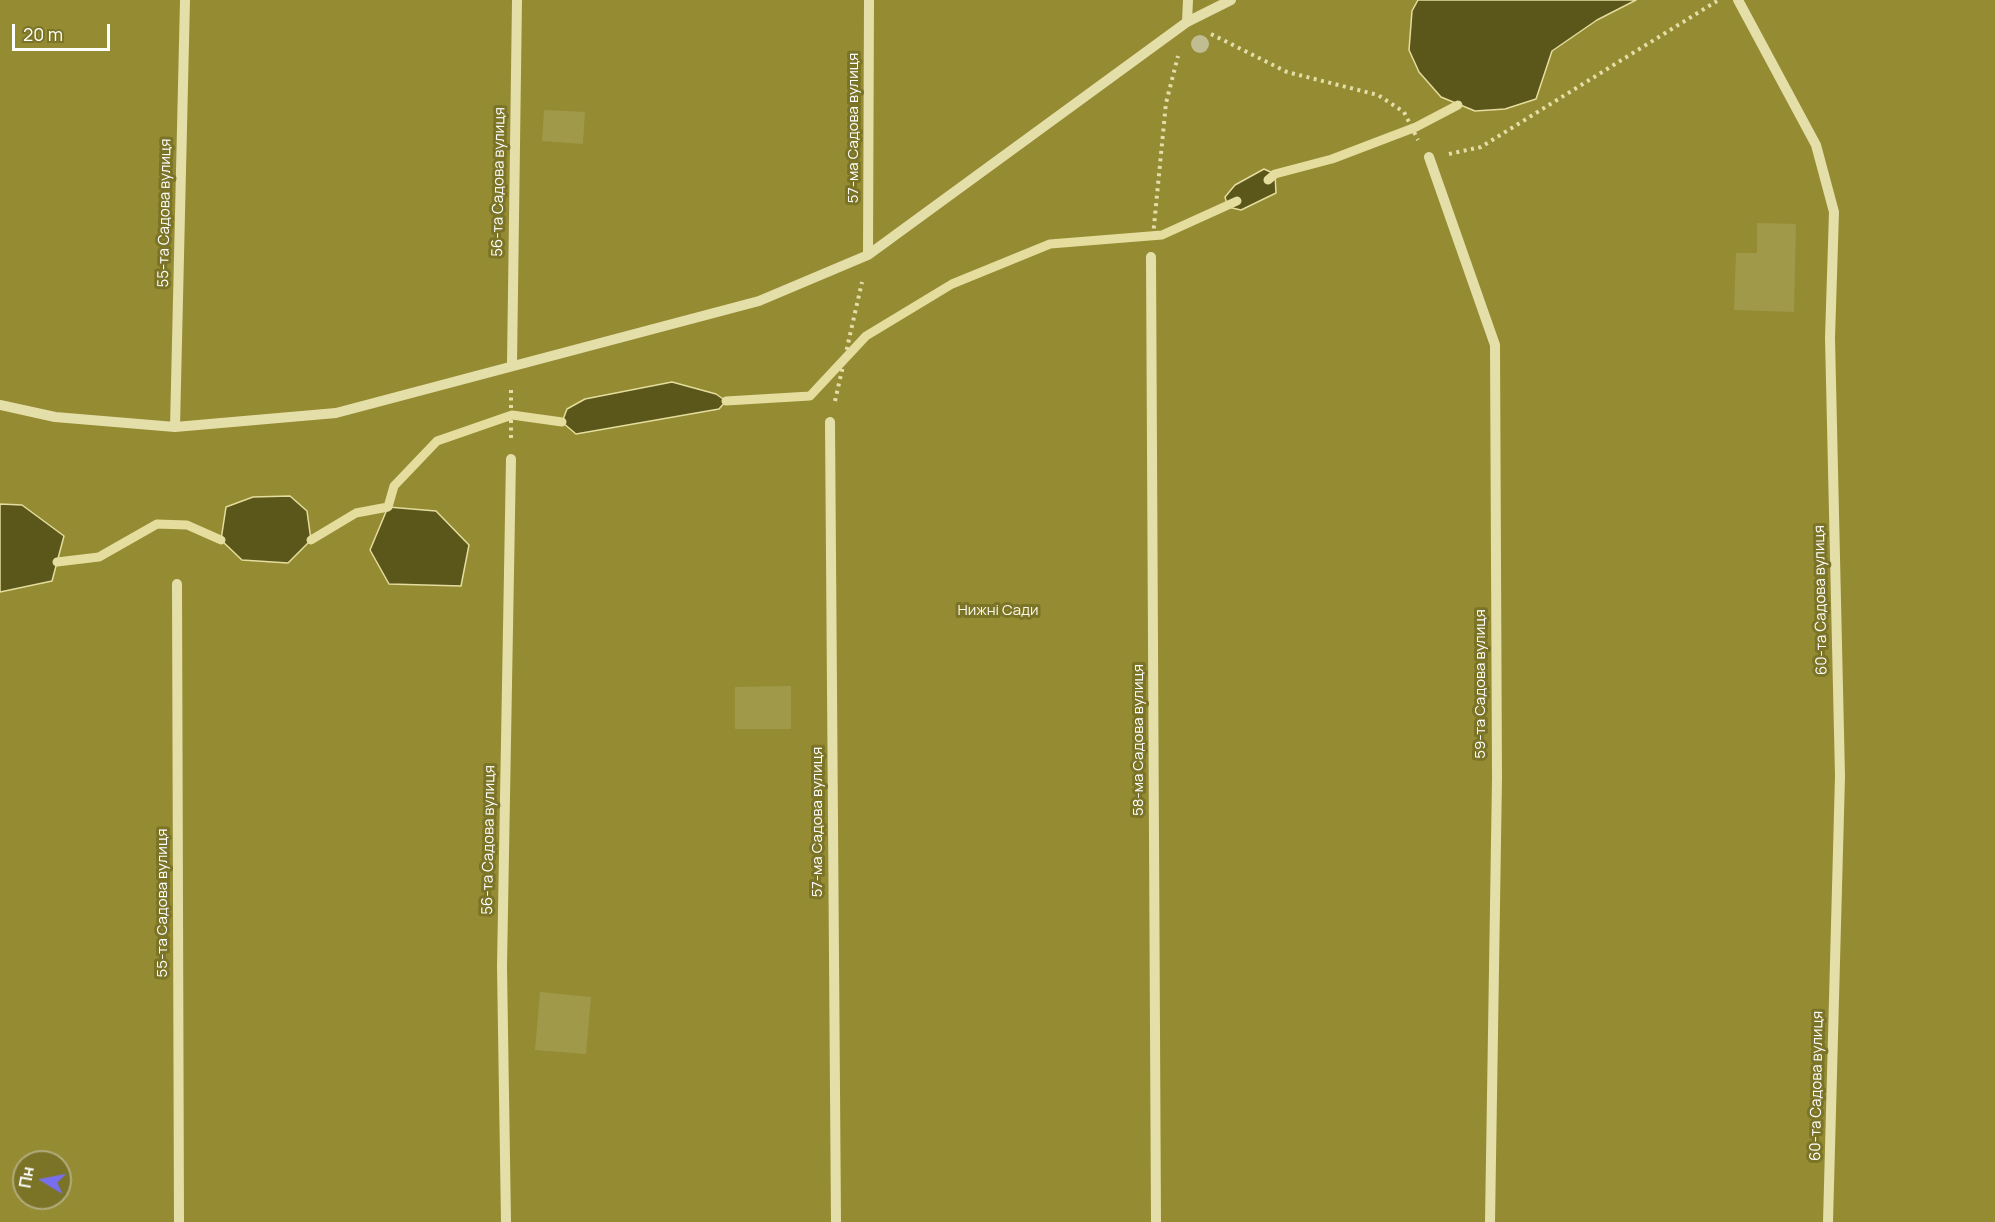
<!DOCTYPE html>
<meta charset="utf-8">
<style>
body{margin:0}
#map{position:relative;width:1995px;height:1222px;overflow:hidden;background:#7b7426;font-family:Manrope,sans-serif}
canvas{display:block}
.north{position:absolute;left:12px;top:1150px;width:60px;height:60px;box-sizing:border-box;background:#7b7426;border:2px solid #b0ac7d;border-radius:50%;rotate:280deg;font-size:16px;font-weight:700;line-height:24px;text-align:center;color:#fff}
.north::after{content:'';display:block;margin:auto;width:21px;height:27px;background:#776fed;clip-path:polygon(50% 0,100% 100%,50% 72%,0 100%)}
.scale{position:absolute;left:12px;top:24px;width:98px;height:27px;box-sizing:border-box;border:3px solid #fff;border-top:0;padding-left:8px;font-size:18px;line-height:21px;white-space:nowrap;color:#fff;-webkit-text-stroke:4px #7b7426;paint-order:stroke}
</style>
<div id="map">
<canvas width="1995" height="1222"></canvas>
<div class="north">Пн</div>
<div class="scale">20 m</div>
</div>
<script>
const ctx = document.querySelector('canvas').getContext('2d');
ctx.lineJoin = 'round';
function fill(path, color) { ctx.fillStyle = color; ctx.fill(path, 'evenodd'); }
const toPath = rows => new Path2D(rows.map(r => 'M' + r).join(''));
function trace(path, color, width, dash) { ctx.strokeStyle = color; ctx.lineWidth = width; ctx.lineCap = dash ? 'butt' : 'round'; ctx.setLineDash(dash || []); ctx.stroke(path); }
function write(font, color, halo, rows, align = 'center') {
  ctx.font = font + ' Manrope,sans-serif'; ctx.lineWidth = 6; ctx.setLineDash([]); ctx.textBaseline = 'middle'; ctx.strokeStyle = halo; ctx.fillStyle = color; for (const [text, x, y, turn = 0] of rows) {
    ctx.save(); ctx.translate(x, y); ctx.rotate((+turn || 0) * Math.PI / 180); ctx.textAlign = isNaN(turn) ? turn : align; if (halo) ctx.strokeText(text, 0, 0); ctx.fillText(text, 0, 0); ctx.restore();
  }
}
fill(toPath([
 [0,0,1995,0,1995,1222,0,1222],
 [24,1162,60,1162,60,1198,24,1198]
]), '#948b33');
const water = toPath([
 [1418,0,1636,0,1597,20,1552,51,1536,99,1505,109,1475,111,1441,97,1419,72,1409,50,1412,11,1418,0],
 [1264,169,1275,174,1276,193,1241,210,1228,207,1225,197,1235,185,1264,169],
 [672,382,716,394,726,401,719,409,576,434,562,422,567,409,585,399,672,382],
 [290,496,307,511,311,540,288,563,242,560,221,540,226,507,253,497,290,496],
 [0,504,22,505,64,536,52,581,0,592,0,504],
 [388,507,436,511,469,545,461,586,389,584,370,550,388,507]
]);
fill(water, '#5b571a');
trace(water, '#e5dd9e', 1.5);
trace(toPath([
 [1268,180,1275,174,1332,159,1416,127,1458,105],
 [726,401,810,396,866,336,952,284,1050,244,1162,235,1237,201],
 [311,540,356,513,388,507,394,486,437,441,512,415,562,422],
 [57,562,99,557,157,524,187,525,221,540]
]), '#e5dd9e', 9);
fill(toPath([
 [544,110,585,112,583,144,542,141],
 [1757,223,1796,224,1794,312,1734,310,1736,253,1757,253],
 [791,686,791,729,735,729,735,687],
 [540,992,591,997,586,1054,535,1050]
]), '#a1994a');
trace(toPath([
 [1211,34,1287,72,1378,95,1404,112,1418,140],
 [1449,154,1481,147,1717,1],
 [1153,236,1166,103,1178,56],
 [835,401,862,282],
 [511,438,511,389]
]), '#e4dea9', 4, [3, 4.5]);
trace(toPath([
 [1738,0,1816,145,1834,212,1830,338,1840,776,1828,1222],
 [1187,22,1188,0],
 [1429,157,1495,345,1497,778,1490,1222],
 [868,255,869,0],
 [1151,257,1156,1222],
 [512,364,517,0],
 [0,405,55,417,175,427,336,413,759,301,868,255,1187,22,1231,0],
 [830,422,836,1222],
 [175,427,185,0],
 [177,584,179,1222],
 [506,1222,502,966,511,459]
]), '#e4dea9', 10);
ctx.fillStyle = '#c1bd92';
for (const [x, y] of [
 [1200,44]
]) { ctx.beginPath(); ctx.arc(x, y, 9, 0, 2 * Math.PI); ctx.fill(); }
write('15px', '#fff', '#7b7426', [
 ["57-ма Садова вулиця",854,128,-90],
 ["56-та Садова вулиця",499,182,-89],
 ["55-та Садова вулиця",165,213,-89],
 ["60-та Садова вулиця",1821,600,-91],
 ["59-та Садова вулиця",1481,684,-90],
 ["58-ма Садова вулиця",1139,740,-90],
 ["57-ма Садова вулиця",818,822,-90],
 ["56-та Садова вулиця",489,840,-89],
 ["55-та Садова вулиця",163,903,-90],
 ["60-та Садова вулиця",1817,1086,-89]
]);
write('15px', '#faf9eb', '#7b7426', [
 ["Нижні Сади",998,611]
]);
</script>
